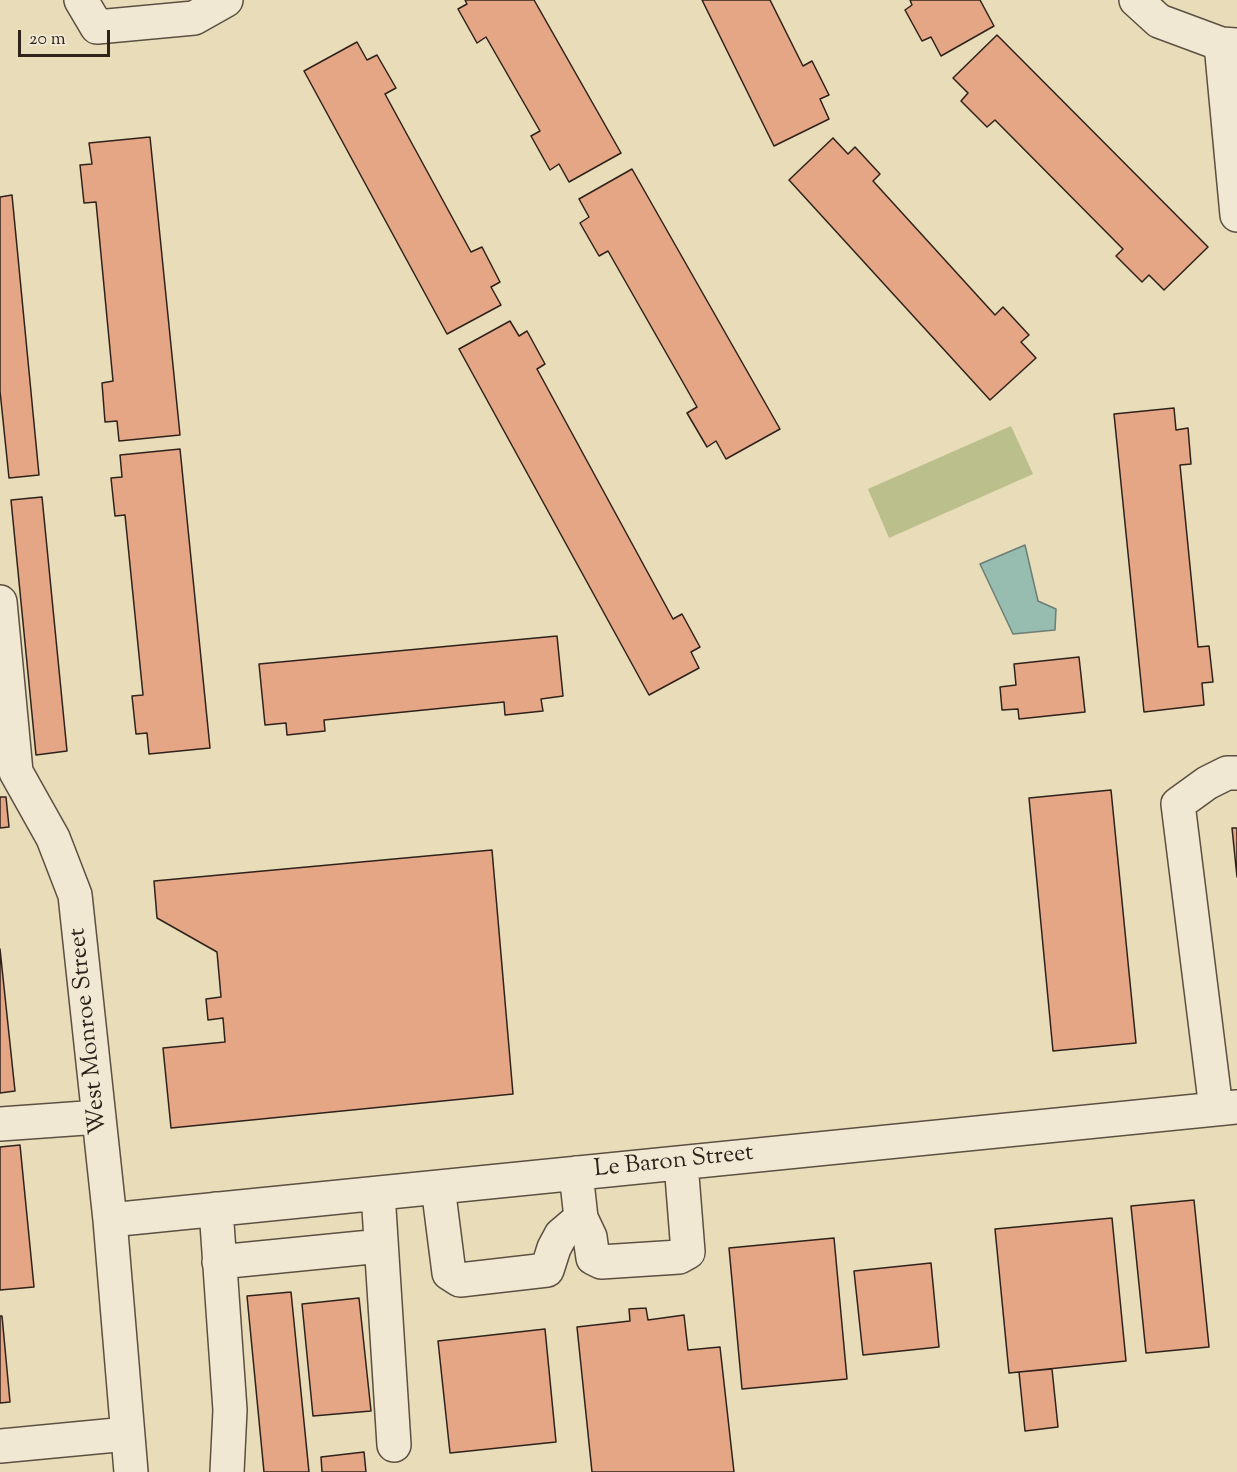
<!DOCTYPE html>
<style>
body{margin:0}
#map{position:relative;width:1237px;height:1472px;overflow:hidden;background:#e8dcb9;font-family:"Sorts Mill Goudy",serif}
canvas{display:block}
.scale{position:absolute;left:18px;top:30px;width:92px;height:27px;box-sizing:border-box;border:3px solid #2e221b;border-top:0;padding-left:8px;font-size:18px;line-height:21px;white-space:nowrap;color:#2e221b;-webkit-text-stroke:4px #f0e8d2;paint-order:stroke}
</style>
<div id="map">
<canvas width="1237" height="1472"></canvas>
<div class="scale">20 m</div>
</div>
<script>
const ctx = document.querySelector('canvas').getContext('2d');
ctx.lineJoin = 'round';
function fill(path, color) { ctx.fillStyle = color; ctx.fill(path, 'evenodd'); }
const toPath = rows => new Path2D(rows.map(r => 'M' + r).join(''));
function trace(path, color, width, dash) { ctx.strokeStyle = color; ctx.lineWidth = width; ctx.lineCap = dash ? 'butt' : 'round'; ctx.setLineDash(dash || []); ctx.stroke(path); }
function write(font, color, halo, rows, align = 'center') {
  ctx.font = font + ' "Sorts Mill Goudy",serif'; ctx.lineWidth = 4.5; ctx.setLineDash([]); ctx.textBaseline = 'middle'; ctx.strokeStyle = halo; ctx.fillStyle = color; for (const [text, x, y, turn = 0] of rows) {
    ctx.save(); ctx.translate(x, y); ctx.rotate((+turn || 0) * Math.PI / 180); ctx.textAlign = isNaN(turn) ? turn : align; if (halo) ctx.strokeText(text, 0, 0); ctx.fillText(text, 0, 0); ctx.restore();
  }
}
fill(toPath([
 [1011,426,1033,474,889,538,868,489]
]), '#bbbf8c');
const water = toPath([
 [1025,545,1038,601,1056,609,1055,630,1013,634,980,564,1025,545]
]);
fill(water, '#97bcb0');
trace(water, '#6d7e74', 1.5);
const building = toPath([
 [465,0,534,0,621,153,569,182,559,164,550,170,531,136,540,131,486,37,477,43,458,9,467,4,465,0],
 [702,0,770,0,803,66,812,61,829,95,820,99,829,119,774,146,702,0],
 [910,0,980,0,994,26,941,56,931,37,922,41,905,10,912,5,910,0],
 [997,35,1208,247,1164,290,1149,275,1142,282,1116,256,1123,249,995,120,987,127,961,101,968,93,953,78,997,35],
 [357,42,367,60,377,55,396,88,385,94,471,252,482,247,500,282,491,287,501,305,447,334,304,71,357,42],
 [150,137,180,435,119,441,117,421,105,422,102,383,113,381,96,202,84,203,80,165,92,164,89,143,150,137],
 [833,138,848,154,855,147,880,174,873,181,995,315,1003,307,1029,335,1021,342,1036,358,990,400,789,180,833,138],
 [632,169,780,429,726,459,716,441,707,447,687,413,697,407,608,251,599,256,580,223,589,217,579,199,632,169],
 [12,195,39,475,9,478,0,391,0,197,12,195],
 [510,321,519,336,527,331,545,364,537,369,673,619,682,614,700,647,691,652,699,668,649,695,459,349,510,321],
 [1174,408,1176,430,1188,428,1191,464,1180,465,1198,647,1209,646,1213,682,1202,683,1204,705,1144,712,1114,414,1174,408],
 [180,449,210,748,149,754,147,733,136,734,132,696,143,695,125,515,115,516,111,478,122,477,120,455,180,449],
 [42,497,67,751,36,755,11,500,42,497],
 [557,636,563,696,541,699,543,711,505,715,504,702,324,720,325,731,287,735,286,723,265,725,259,664,557,636],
 [1079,657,1085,712,1019,719,1018,709,1002,710,1000,687,1016,685,1014,664,1079,657],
 [1111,790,1136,1043,1053,1051,1029,798,1111,790],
 [0,797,6,797,9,827,0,828,0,797],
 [1232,828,1237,828,1237,877,1232,828],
 [492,850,513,1094,171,1128,163,1048,225,1042,223,1018,208,1020,206,999,221,997,217,952,157,918,154,881,492,850],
 [0,949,15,1091,0,1093,0,949],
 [20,1145,34,1287,0,1290,0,1147,20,1145],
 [1194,1200,1209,1347,1146,1353,1131,1206,1194,1200],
 [1112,1218,1126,1361,1009,1373,995,1229,1112,1218],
 [834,1238,847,1379,742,1389,729,1248,834,1238],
 [931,1263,939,1347,863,1355,854,1271,931,1263],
 [291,1292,309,1472,264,1472,247,1296,291,1292],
 [359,1298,371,1411,313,1416,302,1304,359,1298],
 [646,1308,648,1320,684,1315,688,1350,720,1347,734,1472,592,1472,577,1327,630,1321,629,1309,646,1308],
 [0,1316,2,1316,10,1402,0,1403,0,1316],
 [545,1329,556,1442,450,1453,438,1341,545,1329],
 [1052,1369,1058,1427,1025,1431,1019,1372,1052,1369],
 [364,1452,366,1472,322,1472,321,1457,364,1452]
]);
fill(building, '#e5a686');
trace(building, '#2e221b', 1.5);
const minor = toPath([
 [81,0,97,27,194,18,226,0],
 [1136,0,1159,21,1221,44,1237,45],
 [1221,44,1237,215],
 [0,602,16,772,53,838,75,895,110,1220,131,1472],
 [1216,1109,1178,804,1207,783,1227,773,1237,773],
 [0,1124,99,1117],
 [576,1173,581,1218,590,1237,593,1258,601,1262,679,1257,688,1252,681,1163],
 [438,1187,449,1273,460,1280,547,1270,554,1248,561,1235,581,1218],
 [378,1193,394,1445],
 [216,1209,230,1410,227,1472],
 [110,1220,1237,1107],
 [219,1262,381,1246],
 [0,1446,127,1434]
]);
trace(minor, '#5c5042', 36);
trace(minor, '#f0e8d2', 33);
write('24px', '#2e221b', '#f0e8d2', [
 ["West Monroe Street",90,1031,-96],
 ["Le Baron Street",674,1163,-6]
]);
</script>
